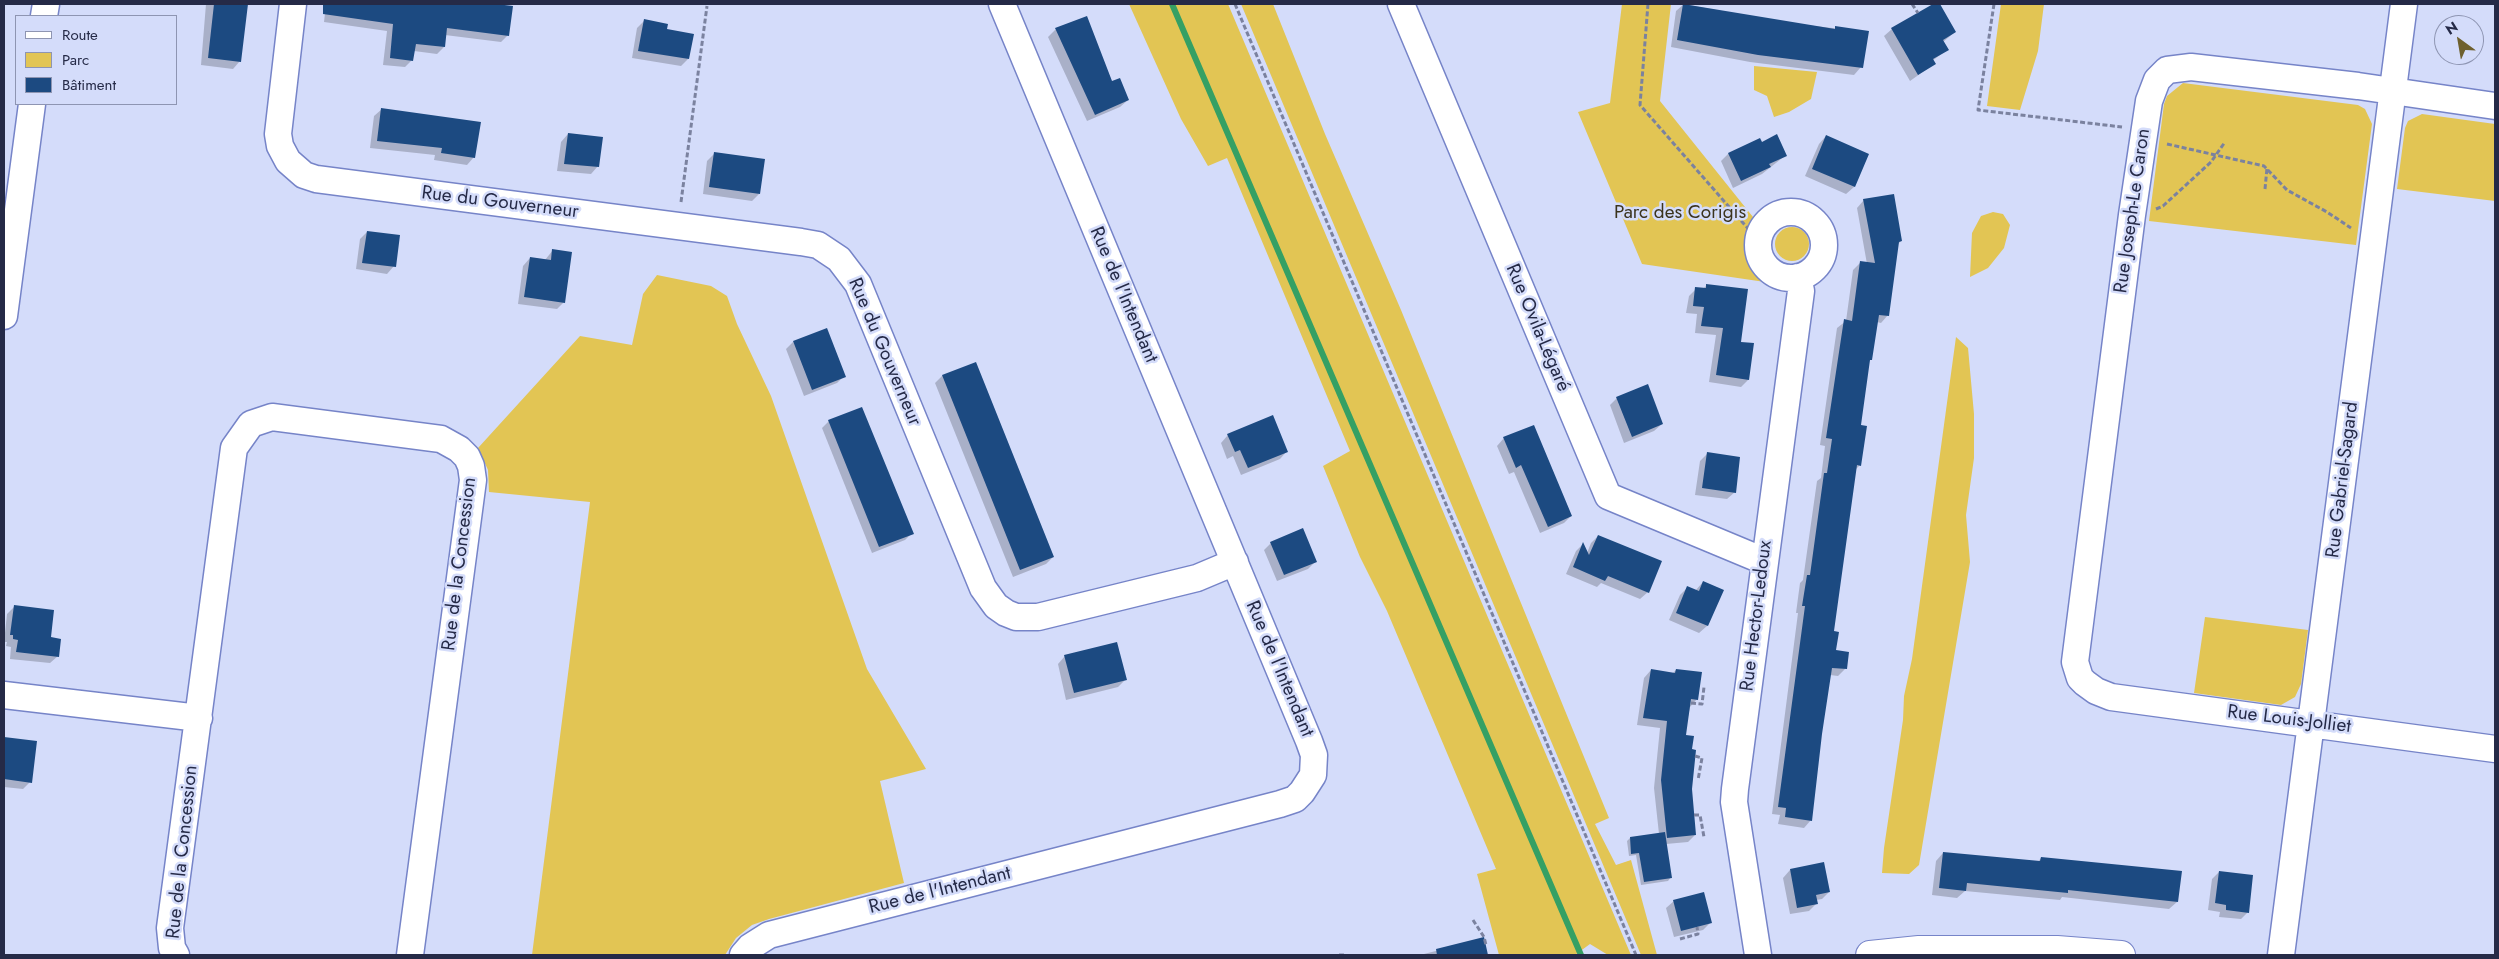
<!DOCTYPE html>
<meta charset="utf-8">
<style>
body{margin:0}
#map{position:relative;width:2499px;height:959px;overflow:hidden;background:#d4dcfa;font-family:Jost,sans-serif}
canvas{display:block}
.frame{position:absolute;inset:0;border:5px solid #252a47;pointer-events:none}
.legend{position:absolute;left:15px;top:15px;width:162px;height:90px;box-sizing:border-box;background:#d4dcfa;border:1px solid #8e95b2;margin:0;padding:6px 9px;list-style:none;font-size:15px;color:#252a47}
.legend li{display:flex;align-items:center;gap:10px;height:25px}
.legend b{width:25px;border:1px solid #8e95b2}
.north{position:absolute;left:2434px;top:15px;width:50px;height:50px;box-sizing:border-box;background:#d4dcfa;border:1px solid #8e95b2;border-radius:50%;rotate:328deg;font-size:14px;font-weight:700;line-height:20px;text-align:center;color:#252a47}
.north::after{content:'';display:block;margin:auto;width:18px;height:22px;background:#6e602e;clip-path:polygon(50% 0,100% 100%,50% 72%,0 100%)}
</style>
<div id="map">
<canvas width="2499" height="959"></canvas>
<div class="frame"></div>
<ul class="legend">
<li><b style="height:6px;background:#fff"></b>Route</li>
<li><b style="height:14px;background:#e2c554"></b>Parc</li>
<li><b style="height:14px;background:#1c4a81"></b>Bâtiment</li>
</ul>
<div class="north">N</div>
</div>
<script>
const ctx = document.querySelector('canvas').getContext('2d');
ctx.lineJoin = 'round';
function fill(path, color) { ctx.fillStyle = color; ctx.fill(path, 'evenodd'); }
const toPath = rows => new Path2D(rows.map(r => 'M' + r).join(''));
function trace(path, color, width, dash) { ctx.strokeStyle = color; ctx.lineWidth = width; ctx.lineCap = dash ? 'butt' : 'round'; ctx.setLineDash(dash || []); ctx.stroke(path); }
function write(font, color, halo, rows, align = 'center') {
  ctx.font = font + ' Jost,sans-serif'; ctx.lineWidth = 5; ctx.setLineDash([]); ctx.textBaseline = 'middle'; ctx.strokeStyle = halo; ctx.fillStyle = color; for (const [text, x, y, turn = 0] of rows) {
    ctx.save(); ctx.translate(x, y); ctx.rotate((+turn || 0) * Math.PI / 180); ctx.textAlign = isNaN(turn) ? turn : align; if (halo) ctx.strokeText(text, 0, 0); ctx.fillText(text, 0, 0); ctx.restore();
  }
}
fill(toPath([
 [1129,4,1228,4,1631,955,1608,955,1590,944,1575,955,1499,955,1477,874,1496,869,1387,611,1360,557,1323,466,1350,451,1227,158,1208,166,1181,119],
 [1241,4,1273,4,1325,134,1401,310,1609,818,1595,824,1616,865,1631,860,1657,955,1641,955],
 [1622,4,1671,4,1660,101,1753,217,1745,242,1745,255,1749,265,1765,282,1642,264,1578,112,1610,103],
 [2001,4,2044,4,2038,51,2020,110,1987,106],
 [1754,66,1817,72,1811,99,1789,112,1774,117,1767,96,1754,90],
 [2183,83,2358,105,2365,109,2372,124,2356,245,2149,221,2164,104,2167,96],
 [2422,114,2495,124,2495,201,2397,189,2405,128,2408,121],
 [1993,212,2003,214,2010,225,2004,248,1988,268,1970,277,1972,233,1981,216],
 '1775 244a17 17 0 1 1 34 0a17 17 0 1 1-34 0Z',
 [657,275,711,286,727,296,737,324,771,396,867,669,926,769,880,781,904,883,769,919,752,925,736,938,725,955,532,955,590,502,489,492,488,470,478,448,580,336,632,345,643,294],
 [1956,337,1968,348,1974,414,1974,458,1966,515,1970,562,1919,865,1909,874,1882,873,1884,848,1903,720,1904,696,1912,659],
 [2205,617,2308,630,2301,684,2295,697,2281,705,2194,693]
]), '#e2c554');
fill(toPath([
 [206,4,247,4,240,61,233,69,201,65],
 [326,4,497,4,508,35,501,42,445,35,444,47,437,54,414,51,412,60,405,67,383,65,387,31,324,22],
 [1684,4,1780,22,1867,32,1861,67,1854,75,1750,62,1671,47,1676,11],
 [1935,4,1938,4,1955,32,1943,42,1947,50,1932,61,1934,64,1910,81,1884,36,1892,29],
 [1086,17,1112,82,1128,100,1120,107,1087,121,1048,37,1055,30],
 [644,21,665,30,688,59,681,66,632,58,637,28],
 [382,109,474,157,467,165,434,160,435,155,370,148,374,116],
 [568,134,598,166,591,174,557,171,561,142],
 [1826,136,1868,154,1854,187,1846,194,1805,176,1819,144],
 [1760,140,1761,143,1786,155,1762,174,1733,188,1721,161,1728,154],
 [715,153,759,194,752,201,703,194,707,161],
 [1864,200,1901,241,1897,245,1888,315,1881,323,1877,322,1871,359,1868,362,1860,426,1860,465,1855,470,1833,632,1835,651,1845,669,1838,676,1830,675,1821,734,1811,820,1804,828,1778,824,1780,815,1772,814,1798,613,1796,613,1800,583,1803,580,1817,481,1821,478,1825,446,1820,445,1837,328,1846,321,1853,270,1860,263,1867,264,1857,208],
 [367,232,394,266,387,274,356,269,360,239],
 [553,250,564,302,557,309,518,304,523,266,530,258,545,260],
 [1707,285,1740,343,1748,380,1741,387,1709,382,1716,335,1695,333,1697,314,1686,313,1689,296,1696,289,1703,289],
 [793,342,844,376,837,383,804,396,786,349],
 [975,363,1053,557,1046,564,1013,577,935,383,942,376],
 [1617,398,1662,424,1654,431,1624,443,1610,405],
 [829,421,912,533,905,540,872,553,822,428],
 [1228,435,1287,451,1280,459,1241,475,1233,456,1227,459,1221,443],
 [1504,438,1571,516,1564,523,1540,533,1514,472,1509,474,1497,446],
 [1707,454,1735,492,1727,499,1695,495,1700,461],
 [1598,536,1648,592,1640,599,1601,583,1597,587,1566,574,1576,551,1583,544,1587,553,1591,543],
 [1271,543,1316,561,1308,569,1277,581,1264,550],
 [1703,582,1722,591,1707,626,1699,633,1669,620,1680,595,1688,587,1695,591],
 [14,607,49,639,58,656,50,663,10,659,11,647,6,646,7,642,4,642,7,614],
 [1065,656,1125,680,1118,687,1066,700,1058,664],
 [1651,670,1672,674,1676,670,1697,699,1690,707,1684,736,1691,751,1690,789,1695,835,1688,842,1666,844,1671,877,1668,881,1641,885,1636,855,1629,856,1627,841,1630,838,1659,834,1654,788,1660,728,1637,725,1644,678],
 [4,738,35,742,30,782,23,789,4,787],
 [1943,853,2038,862,2041,858,2180,872,2177,902,2169,909,2062,897,2060,900,1965,891,1957,898,1932,895,1936,861],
 [1790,870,1829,892,1822,899,1816,900,1817,903,1809,911,1790,914,1783,878],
 [2219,872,2248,912,2241,919,2219,917,2220,912,2208,910,2212,879],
 [1674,901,1710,923,1703,930,1674,937,1666,908],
 [1483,939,1487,955,1420,955]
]), '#0003');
trace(toPath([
 [1172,4,1581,955]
]), '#35a064', 6);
fill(toPath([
 [214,4,248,4,241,62,208,58],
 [323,4,496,4,513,6,509,36,447,28,445,47,416,44,413,61,390,58,393,24,323,14],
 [1683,4,1835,29,1835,26,1869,31,1863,68,1758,55,1677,40],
 [1933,4,1940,4,1956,32,1943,40,1949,50,1933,59,1936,64,1918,75,1891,28],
 [1087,16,1112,81,1120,78,1129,100,1095,115,1055,28],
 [644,19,668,24,667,29,694,34,689,59,638,51],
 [381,108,481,122,475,158,441,153,442,148,377,141],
 [568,133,603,137,599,167,564,164],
 [1777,134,1787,156,1769,164,1771,167,1741,181,1728,153,1760,138,1762,142],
 [1826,135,1869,154,1855,187,1812,169],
 [714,152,765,159,760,194,709,187],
 [1894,194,1902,241,1899,242,1889,316,1879,315,1872,360,1870,360,1861,425,1867,426,1861,466,1857,465,1834,631,1839,632,1836,650,1849,652,1847,669,1832,668,1822,734,1812,821,1785,817,1786,808,1778,807,1805,606,1802,606,1807,575,1810,575,1824,473,1827,473,1832,439,1826,438,1844,319,1852,321,1860,261,1875,263,1863,199],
 [367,231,400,235,396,267,362,263],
 [552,249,572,252,565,303,524,297,530,257,551,260],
 [1706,284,1748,289,1741,342,1754,343,1749,380,1716,375,1723,328,1701,326,1704,307,1693,306,1695,287,1706,288],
 [827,328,846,377,812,390,793,341],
 [976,362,1054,557,1020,570,942,375],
 [1648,384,1663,424,1632,437,1616,397],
 [862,407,914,534,879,547,828,420],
 [1273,415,1288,452,1248,468,1240,450,1235,452,1227,434],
 [1534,425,1572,516,1548,527,1521,465,1516,468,1503,437],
 [1707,452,1740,457,1736,493,1702,488],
 [1303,528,1317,562,1284,575,1270,542],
 [1598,535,1662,561,1649,593,1608,576,1605,581,1573,567,1583,542,1589,555],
 [1703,581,1724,590,1708,626,1676,613,1687,586,1699,591],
 [14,605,54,610,51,637,61,639,59,657,16,652,18,640,13,639,13,635,10,635],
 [1117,642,1127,680,1074,693,1064,655],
 [1651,669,1675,673,1676,669,1702,672,1698,700,1691,699,1686,735,1694,736,1692,749,1696,750,1692,789,1696,835,1667,838,1661,780,1667,721,1643,718],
 [4,737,37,741,32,783,4,779],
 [1665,832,1672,878,1644,882,1639,853,1631,854,1630,837],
 [1943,852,2040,861,2041,857,2182,871,2178,902,2068,890,2068,893,1967,883,1966,891,1939,888],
 [1824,862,1830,892,1816,895,1818,904,1797,908,1790,869],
 [2219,871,2253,875,2249,913,2226,910,2226,905,2215,903],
 [1704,892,1712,923,1681,931,1673,900],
 [1484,937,1488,955,1437,955,1436,949]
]), '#1c4a81');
const minor = toPath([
 [293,4,278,134,280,146,288,161,304,175,316,179,801,242,818,245,839,259,858,284,983,588,996,606,1006,613,1016,617,1038,617,1197,578,1235,562],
 [1401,4,1608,496,1764,561],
 [44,16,46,4],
 [2495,106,2358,86,2191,67,2167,70,2157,80,2149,101,2132,215,2075,662,2080,678,2085,683,2096,691,2111,697,2495,749],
 '1758 245a33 33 0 1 1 66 0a33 33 0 1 1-66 0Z',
 [4,316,32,104],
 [4,695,199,718],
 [176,955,172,948,170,928,234,448,251,424,272,417,441,439,459,449,467,457,471,466,473,480,410,955],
 [743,955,750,947,769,935,1280,804,1295,799,1302,792,1313,775,1314,755,1309,741,1002,4],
 [1758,955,1734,802,1735,789,1801,291,1798,277],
 [2281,955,2404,4]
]);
const tertiary = toPath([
 [1870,955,1919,950,2057,950,2121,955]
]);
trace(minor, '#7684c8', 29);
trace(tertiary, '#7684c8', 30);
trace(toPath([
 [1235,4,1636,955],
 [1648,4,1640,105,1758,240],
 [1912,4,1918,13],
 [1994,4,1978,110,2122,127],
 [2167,144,2264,166,2287,190,2327,212,2351,228],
 [2265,189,2267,168],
 [681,202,707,6],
 [2156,209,2163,206,2211,162,2225,142],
 [1691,703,1702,704,1704,687],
 [1695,756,1702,758,1698,780],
 [1694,815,1700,815,1704,837],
 [1473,920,1484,937,1486,945],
 [1680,939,1698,934,1697,927],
 [1339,955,1344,955]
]), '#7b829f', 3, [5, 2.5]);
trace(minor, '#fff', 26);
trace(tertiary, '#fff', 28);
write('19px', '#252a47', '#d4dcfa', [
 ["Rue du Gouverneur",500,203,7],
 ["Rue Joseph-Le Caron",2133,211,-82],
 ["Rue de l'Intendant",1123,295,67],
 ["Rue Ovila-Légaré",1537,328,67],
 ["Rue du Gouverneur",884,352,67],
 ["Rue Gabriel-Sagard",2343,480,-83],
 ["Rue de la Concession",460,564,-83],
 ["Rue Hector-Ledoux",1757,616,-83],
 ["Rue de l'Intendant",1279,669,67],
 ["Rue Louis-Jolliet",2289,720,7],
 ["Rue de la Concession",183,852,-84],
 ["Rue de l'Intendant",940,891,-14]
]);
write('19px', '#3b341d', '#d4dcfa', [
 ["Parc des Corigis",1680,213]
]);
</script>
